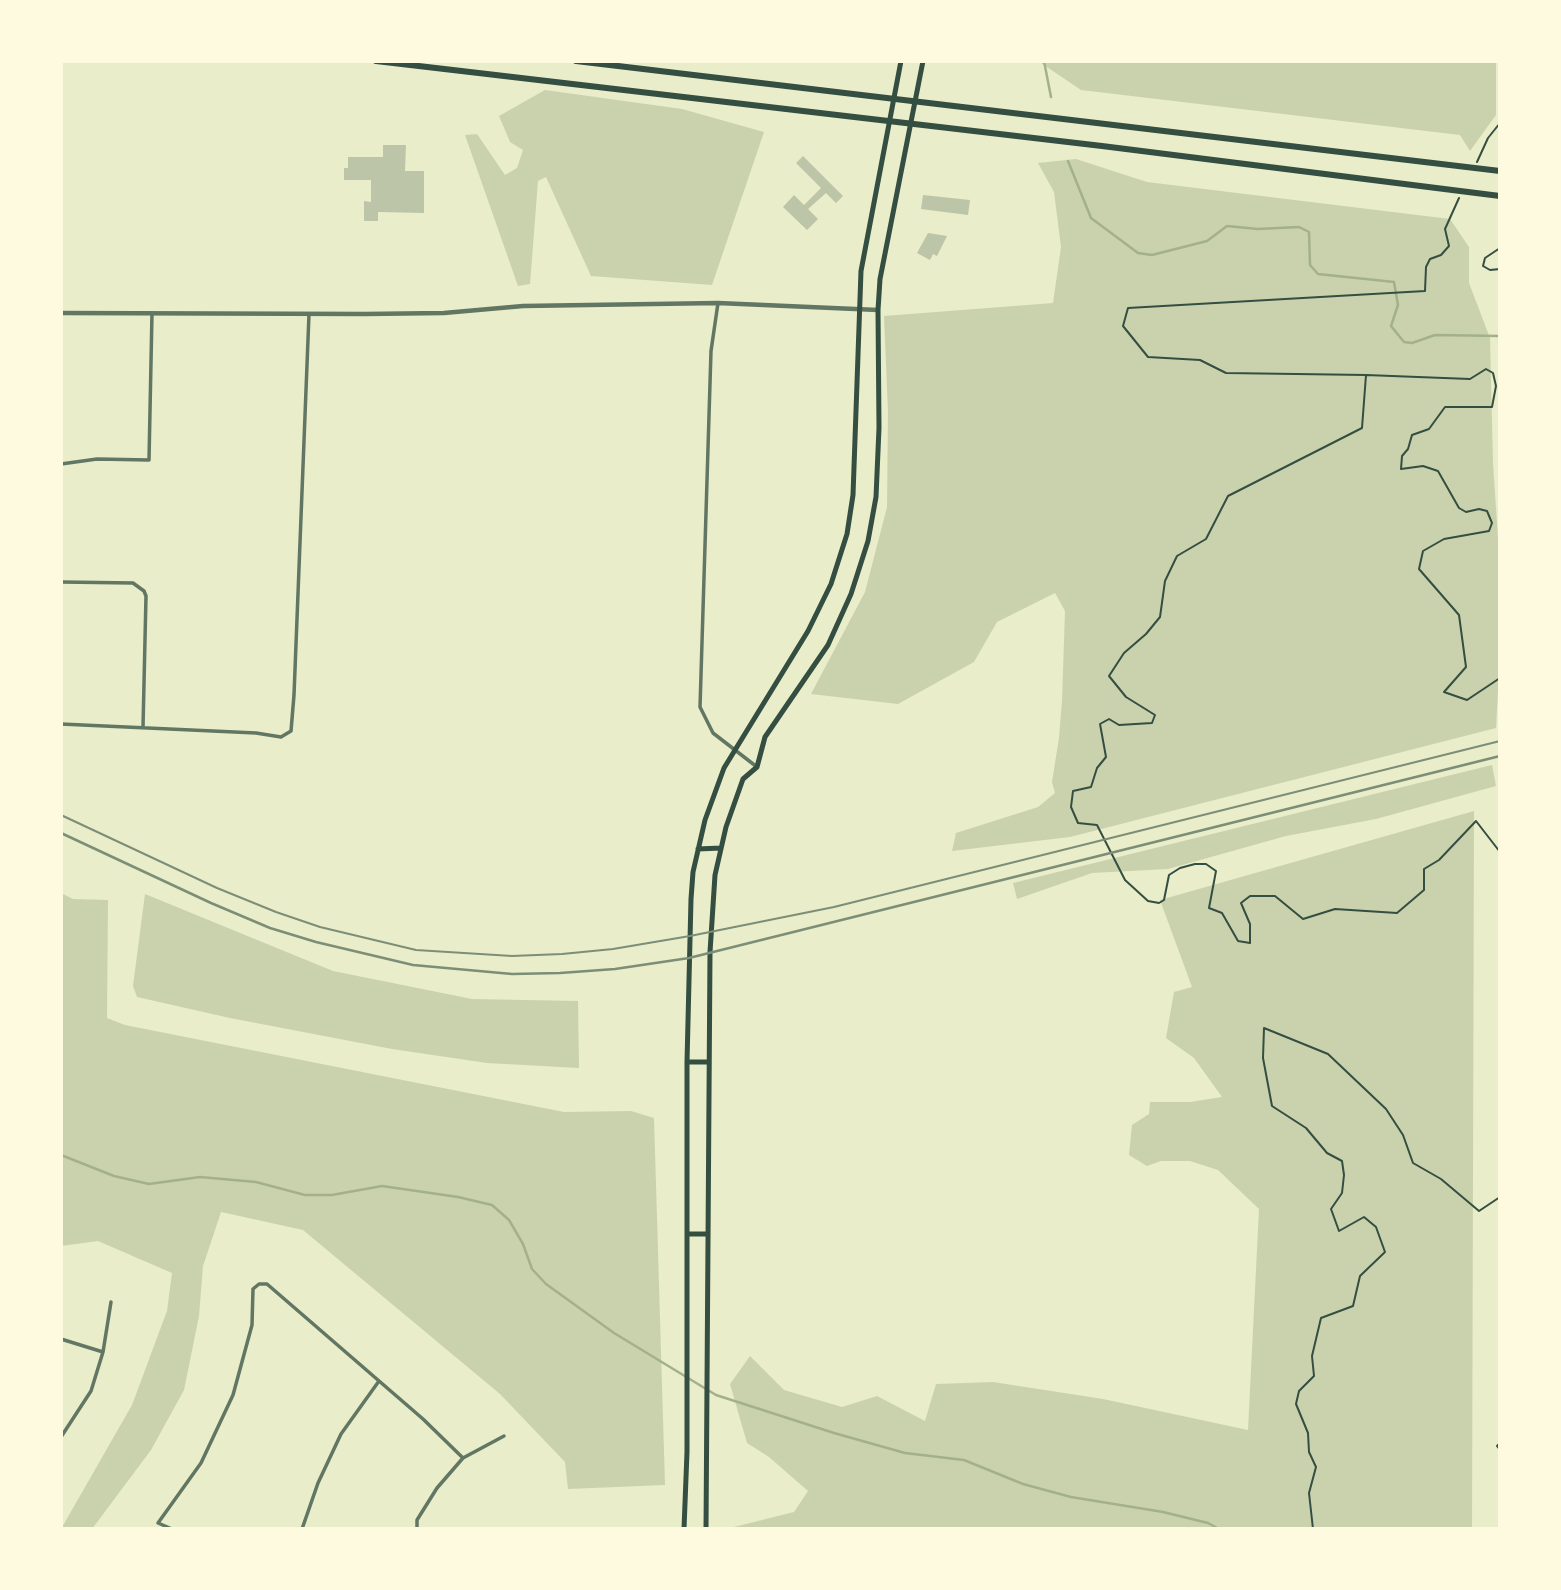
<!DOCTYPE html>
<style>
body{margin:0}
#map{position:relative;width:1561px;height:1590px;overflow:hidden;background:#e9edc9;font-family:Lato,sans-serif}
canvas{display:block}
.frame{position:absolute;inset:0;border:63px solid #fefae0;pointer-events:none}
</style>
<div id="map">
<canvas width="1561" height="1590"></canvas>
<div class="frame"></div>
</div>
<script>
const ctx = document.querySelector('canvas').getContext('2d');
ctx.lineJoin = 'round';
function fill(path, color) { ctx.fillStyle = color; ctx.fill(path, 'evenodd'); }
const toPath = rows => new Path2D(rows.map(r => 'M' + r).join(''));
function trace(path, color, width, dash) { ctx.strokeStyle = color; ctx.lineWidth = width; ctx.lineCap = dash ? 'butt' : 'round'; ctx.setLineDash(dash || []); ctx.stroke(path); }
fill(toPath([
 [1038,61,1496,61,1496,115,1470,151,1460,135,1081,90],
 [545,90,682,109,764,132,712,285,591,276,546,177,538,181,530,284,518,286,465,135,477,134,505,175,517,168,523,150,510,142,499,116],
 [1076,159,1147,182,1450,219,1469,247,1469,283,1490,338,1493,464,1500,568,1500,653,1496,728,1070,837,952,851,956,833,1038,807,1055,793,1052,782,1059,738,1062,701,1065,611,1055,593,997,622,974,662,898,704,811,694,865,592,887,507,888,412,884,316,1053,303,1061,247,1054,192,1038,163],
 [1492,765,1496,786,1376,819,1286,836,1168,869,1092,873,1017,899,1013,883],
 [1474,811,1472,1529,726,1529,794,1512,808,1491,769,1457,747,1443,730,1384,750,1356,784,1390,842,1407,877,1396,925,1421,936,1384,993,1382,1103,1399,1248,1430,1259,1209,1218,1170,1190,1161,1161,1161,1147,1166,1129,1155,1132,1125,1149,1114,1150,1102,1190,1102,1222,1097,1194,1058,1166,1038,1174,992,1192,987,1160,900],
 [61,893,73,899,108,900,107,1018,125,1025,564,1112,631,1111,654,1118,665,1485,568,1489,565,1462,500,1394,303,1230,221,1212,203,1266,199,1316,184,1390,151,1450,92,1529,61,1529,132,1405,167,1311,172,1273,98,1241,61,1246],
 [145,894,333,971,472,999,578,1001,579,1068,487,1063,392,1049,230,1018,137,997,133,986]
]), '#cad2ad');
trace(toPath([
 [1044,61,1051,97],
 [1068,161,1091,218,1138,253,1152,255,1207,241,1227,226,1258,229,1299,227,1309,232,1310,265,1318,274,1394,282,1398,305,1391,326,1404,342,1412,343,1435,335,1500,336],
 [61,1155,114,1176,149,1184,200,1177,256,1182,305,1195,332,1195,382,1186,458,1197,492,1205,509,1220,523,1244,532,1269,546,1284,614,1333,716,1395,834,1433,905,1453,964,1460,1023,1484,1071,1497,1163,1512,1208,1523,1219,1529]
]), '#a3b18a', 2.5);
fill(toPath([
 [383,145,406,145,405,171,424,171,424,213,378,212,378,221,364,221,364,201,371,202,371,180,344,180,344,168,348,168,348,157,383,157],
 [803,156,843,196,836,203,826,193,808,209,818,219,807,230,783,207,794,195,804,205,821,188,796,163],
 [923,195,970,200,968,215,921,209],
 [928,233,947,236,937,256,933,254,930,260,917,253]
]), '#bcc5a7');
trace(toPath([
 [1477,162,1488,138,1500,123],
 [1459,198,1445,229,1449,246,1441,255,1430,259,1426,267,1425,291,1128,308,1123,326,1148,357,1200,360,1226,373,1366,375,1362,428,1228,496,1206,539,1177,556,1165,581,1160,617,1146,634,1124,653,1109,676,1126,697,1155,715,1152,723,1119,725,1109,719,1100,724,1106,757,1097,768,1091,787,1073,791,1071,807,1078,823,1097,825,1125,880,1148,901,1159,903,1164,900,1169,875,1180,868,1195,864,1206,864,1216,871,1209,908,1222,913,1238,941,1250,943,1250,924,1241,903,1250,896,1275,896,1303,919,1335,909,1397,913,1424,890,1424,869,1439,860,1476,821,1500,852],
 [1500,248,1485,258,1483,266,1490,270,1500,269],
 [1366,375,1470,379,1486,369,1493,373,1496,386,1492,407,1445,407,1429,429,1412,435,1408,449,1402,456,1401,469,1423,466,1438,471,1459,508,1466,512,1479,509,1487,511,1492,523,1489,531,1444,539,1423,551,1419,569,1459,615,1466,667,1444,692,1467,700,1500,678],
 [1500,1443,1497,1446,1500,1450],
 [1313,1529,1309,1493,1316,1467,1309,1452,1308,1433,1296,1404,1299,1391,1314,1376,1312,1356,1321,1318,1353,1306,1360,1276,1385,1252,1376,1227,1364,1217,1339,1231,1331,1209,1342,1193,1344,1175,1342,1161,1327,1153,1306,1128,1272,1106,1263,1058,1264,1028,1328,1054,1386,1109,1403,1135,1413,1163,1441,1179,1479,1211,1500,1197]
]), '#344e41', 2);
trace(toPath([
 [718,303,711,351,700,707,713,733,757,767],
 [61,464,97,459,149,460,152,313],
 [61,582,133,583,144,591,146,596,143,727],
 [61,724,256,733,281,737,291,731,294,695,309,314],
 [61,1339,103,1352],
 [61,1437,91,1391,103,1352,111,1302],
 [172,1529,158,1523,201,1463,233,1395,252,1325,253,1289,259,1284,267,1284,423,1419,463,1458],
 [302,1529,318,1483,341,1434,379,1381],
 [417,1529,417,1520,437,1488,463,1458,504,1436]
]), '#617663', 3.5);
trace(toPath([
 [61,313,365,314,444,313,523,306,718,303,878,310]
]), '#617663', 4.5);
trace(toPath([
 [698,849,721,848],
 [687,1062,709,1062],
 [687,1234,708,1234],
 [684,1529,687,1452,687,1062,691,899,693,872,705,820,724,768,808,631,831,584,847,534,853,495,861,271,901,61],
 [706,1529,710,952,715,875,726,827,743,779,757,767,765,737,828,645,851,594,868,541,876,497,879,428,878,310,880,279,923,61]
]), '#344e41', 5);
trace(toPath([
 [376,61,1102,146,1500,196],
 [576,61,1500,171]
]), '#344e41', 6);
trace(toPath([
 [61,815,217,888,276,912,320,927,416,950,512,956,562,954,613,949,690,936,834,907,1500,741]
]), '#7c8e77', 2);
trace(toPath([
 [61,833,211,903,270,928,316,942,413,965,512,974,560,973,615,969,689,958,1500,756]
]), '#7c8e77', 2.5);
</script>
